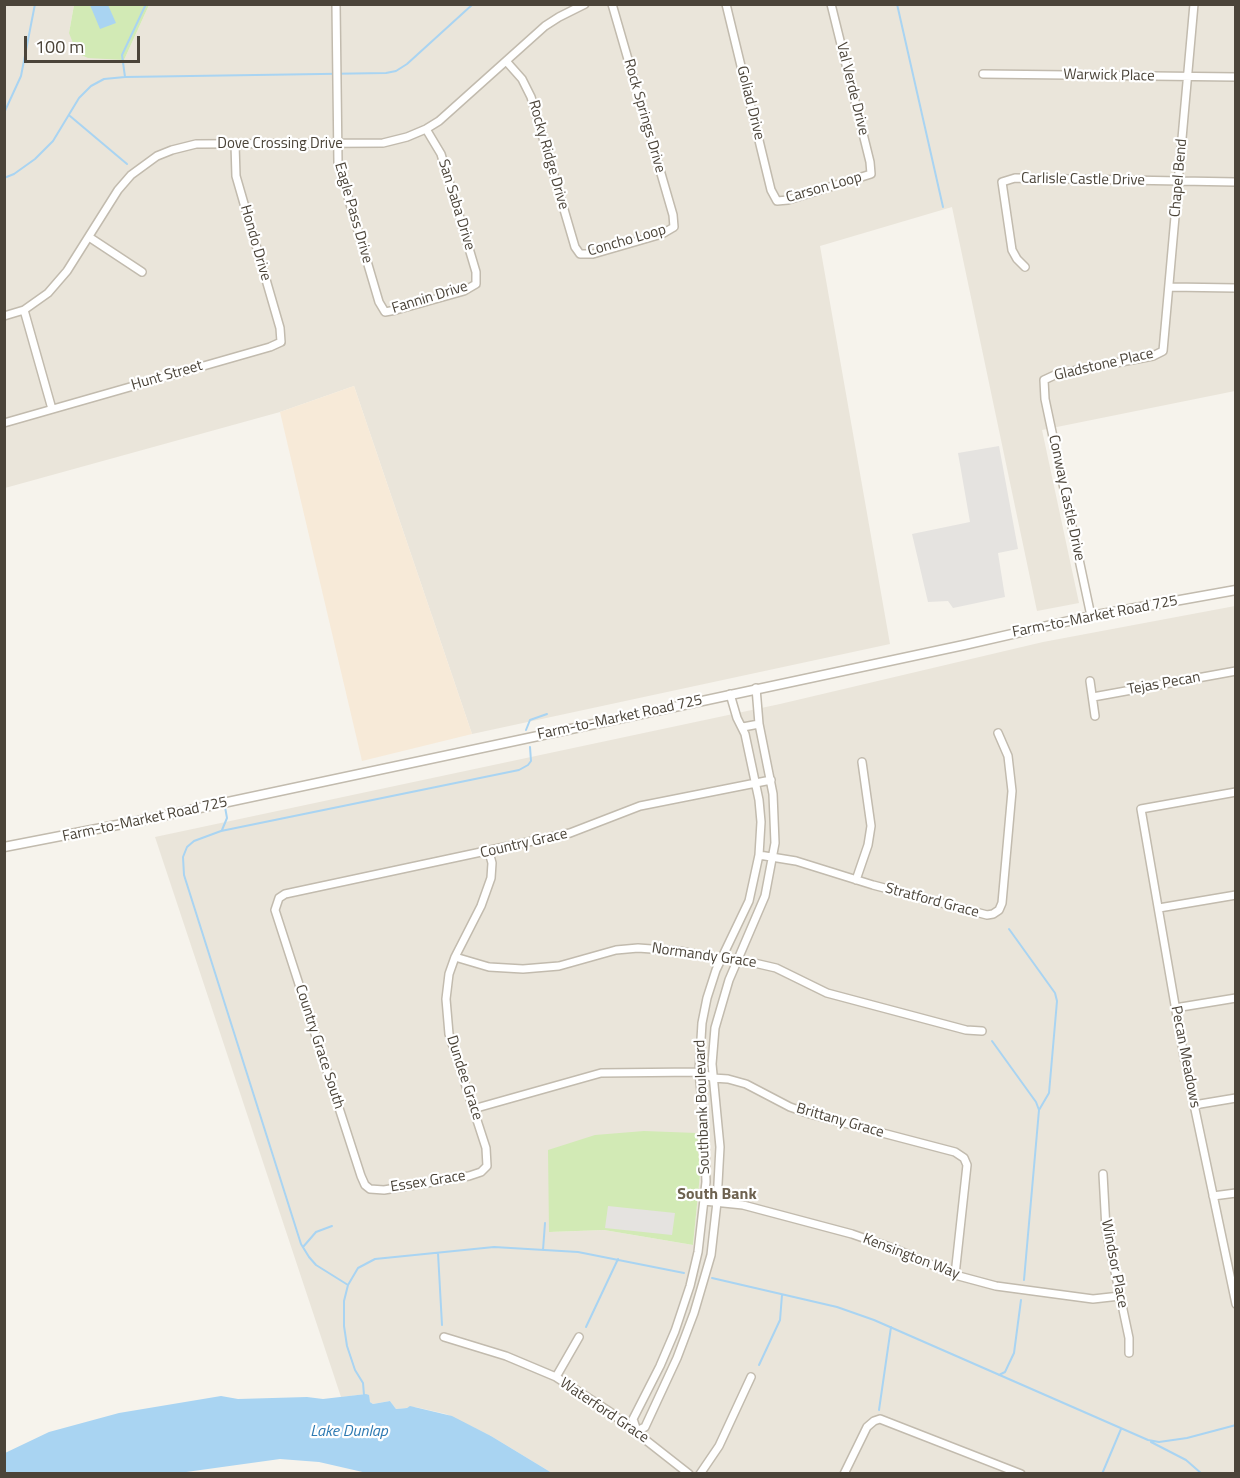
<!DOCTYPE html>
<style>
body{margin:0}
#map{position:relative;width:1240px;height:1478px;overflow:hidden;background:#f6f3ec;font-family:"Titillium Web",sans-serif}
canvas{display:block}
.frame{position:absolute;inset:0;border:6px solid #4b4439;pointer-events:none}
.scale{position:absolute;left:24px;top:36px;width:116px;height:27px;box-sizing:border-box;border:3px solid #4b4439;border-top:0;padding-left:8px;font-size:18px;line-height:21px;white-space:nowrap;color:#4b4439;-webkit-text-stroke:4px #fff;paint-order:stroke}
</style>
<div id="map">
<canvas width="1240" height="1478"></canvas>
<div class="frame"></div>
<div class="scale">100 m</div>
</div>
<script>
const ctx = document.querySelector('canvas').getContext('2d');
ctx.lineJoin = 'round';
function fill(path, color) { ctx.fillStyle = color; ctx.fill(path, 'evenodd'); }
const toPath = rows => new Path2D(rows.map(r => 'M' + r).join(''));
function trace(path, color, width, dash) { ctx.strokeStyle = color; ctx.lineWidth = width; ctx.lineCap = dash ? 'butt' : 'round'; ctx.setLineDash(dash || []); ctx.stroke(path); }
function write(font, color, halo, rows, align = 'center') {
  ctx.font = font + ' "Titillium Web",sans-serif'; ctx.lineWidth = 4.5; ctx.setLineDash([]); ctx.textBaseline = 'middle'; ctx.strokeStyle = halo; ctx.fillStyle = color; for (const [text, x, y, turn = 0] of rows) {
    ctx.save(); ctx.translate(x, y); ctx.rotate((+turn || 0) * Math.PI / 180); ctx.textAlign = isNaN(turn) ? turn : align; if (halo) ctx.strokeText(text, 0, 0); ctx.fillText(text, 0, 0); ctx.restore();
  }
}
fill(toPath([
 [5,5,74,5,69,33,124,60,149,5,1235,5,1235,391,1042,430,1079,603,1037,611,952,207,820,246,890,644,472,734,354,386,280,412,5,488],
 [1235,606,1235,1473,552,1473,491,1436,446,1414,415,1407,396,1409,390,1401,373,1404,370,1402,366,1394,341,1397,155,837,780,704,1043,642],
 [700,1175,693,1245,604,1230,550,1232]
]), '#eae5da');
fill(toPath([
 [354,386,472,734,362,761,280,412]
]), '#f7ead8');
fill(toPath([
 [74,5,149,5,124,60,88,58,77,53,69,33],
 [644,1131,697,1133,700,1175,693,1245,604,1230,549,1232,548,1150,595,1135]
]), '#d2eab5');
fill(toPath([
 [999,446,1018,549,998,553,1005,597,953,608,948,601,928,602,912,534,970,522,958,453],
 [608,1206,675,1213,672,1235,605,1228]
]), '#e5e3e0');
fill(toPath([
 [90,5,108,5,116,23,100,29],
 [366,1394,369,1395,370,1402,373,1404,390,1401,396,1409,407,1408,410,1406,452,1416,491,1436,552,1473,367,1473,319,1462,280,1459,179,1473,5,1473,5,1453,49,1432,119,1413,221,1396,238,1399,307,1397,323,1399]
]), '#a9d4f2');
trace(toPath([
 [897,4,943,207],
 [125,77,122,55,146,4],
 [4,113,21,76,35,4],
 [70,116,127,164],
 [4,178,14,174,35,159,53,141,79,98,91,86,104,79,125,77,386,73,396,71,407,64,473,4],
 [526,730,530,720,547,714],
 [222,830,227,818,225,807],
 [1009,929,1055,993,1057,1001,1049,1093,1039,1110,1024,1280],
 [992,1041,1036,1102,1039,1110],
 [303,1247,316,1232,332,1226],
 [543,1250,545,1223],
 [438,1253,442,1325],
 [712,1278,837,1307,874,1320,1148,1440,1159,1442,1187,1438,1236,1425],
 [348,1285,316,1265,309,1257,301,1244,184,875,183,857,187,847,194,841,221,831,519,770,528,765,531,761,530,747],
 [586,1327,618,1259],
 [759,1365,780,1320,782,1295],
 [999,1375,1005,1372,1014,1353,1021,1300],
 [364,1395,363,1383,355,1370,347,1346,344,1326,344,1301,348,1285,358,1268,375,1259,494,1247,578,1252,684,1273],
 [879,1410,891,1327],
 [1151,1442,1186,1460,1202,1474],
 [1102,1474,1121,1429]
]), '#a9d4f2', 2);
const minor = toPath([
 [336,4,338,163,379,302,385,312,396,310,464,291,476,284,476,272,441,154,426,129],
 [726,4,771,190,777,201,788,200,871,174,870,162,831,4],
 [506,61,522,79,531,97,575,247,580,254,593,254,662,234,674,227,673,215,612,4],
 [983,74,1236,77],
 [89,237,142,272],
 [1025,267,1017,259,1012,250,1002,182,1015,178,1236,182],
 [1170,287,1236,288],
 [24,310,52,409],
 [4,316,24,310,48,293,67,271,118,190,131,175,157,156,172,150,196,144,383,143,407,137,426,129,439,121,545,26,559,17,585,4],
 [4,423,270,347,281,342,280,328,236,176,235,144],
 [1091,616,1045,399,1044,380,1057,374,1153,356,1163,351,1194,4],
 [1090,681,1095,716],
 [730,694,737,718,745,734,759,800,761,822,759,855,749,901,716,970,707,998,702,1023,699,1072,704,1122,706,1182,698,1252,690,1286,675,1331,660,1366,633,1419,637,1431,645,1427,677,1358,694,1313,711,1255,717,1202,720,1147,712,1064,715,1028,729,980,765,896,775,843,773,794,759,724,756,688],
 [1093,697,1236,671],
 [743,727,759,724],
 [1236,792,1141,809,1184,1057,1236,1304],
 [489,852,492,863,491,878,481,906,455,957,449,974,446,999,449,1034,486,1148,487,1166,481,1172,469,1176,384,1190,370,1189,365,1185,361,1176,275,910,279,898,285,894,570,833,640,806,771,780],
 [759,855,796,861,873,885,987,915,993,914,999,910,1002,903,1012,791,1008,756,998,733],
 [856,880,868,845,871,826,862,762],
 [1159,908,1236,895],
 [455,957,489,967,523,969,559,966,616,950,638,948,679,951,721,959,737,959,776,968,827,993,966,1030,982,1031],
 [1175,1008,1236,998],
 [1194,1105,1236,1098],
 [473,1109,601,1073,699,1072,713,1078,728,1079,746,1084,790,1107,810,1114,955,1152,964,1158,967,1165,955,1275],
 [1103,1174,1106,1229,1129,1338,1129,1353],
 [1213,1196,1236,1193],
 [704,1201,743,1205,852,1234,898,1250,955,1275,996,1286,1093,1299,1120,1296],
 [444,1337,506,1356,556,1377,610,1412,689,1474],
 [556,1377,579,1337],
 [700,1474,719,1446,751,1377],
 [844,1474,867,1427,874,1421,880,1419,1021,1474]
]);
const tertiary = toPath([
 [4,847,148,819,693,703,964,645,1091,616,1236,590]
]);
trace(minor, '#c2bbae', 10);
trace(tertiary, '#c2bbae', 11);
trace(minor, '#fff', 7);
trace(tertiary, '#fff', 8);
write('15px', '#4b4439', '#fff', [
 ["Warwick Place",1109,76,1],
 ["Val Verde Drive",852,89,76],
 ["Goliad Drive",750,103,76],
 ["Rock Springs Drive",644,116,74],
 ["Dove Crossing Drive",280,144],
 ["Rocky Ridge Drive",548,155,74],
 ["Chapel Bend",1179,178,-85],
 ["Carlisle Castle Drive",1083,180,1],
 ["Carson Loop",824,188,-16],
 ["San Saba Drive",456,205,73],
 ["Eagle Pass Drive",353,213,74],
 ["Concho Loop",627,241,-16],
 ["Hondo Drive",255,243,74],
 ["Fannin Drive",430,298,-17],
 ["Gladstone Place",1104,365,-13],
 ["Hunt Street",167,376,-16],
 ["Conway Castle Drive",1066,498,78],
 ["Farm-to-Market Road 725",1095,617,-11],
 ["Tejas Pecan",1164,684,-10],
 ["Farm-to-Market Road 725",620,718,-12],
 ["Farm-to-Market Road 725",145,820,-12],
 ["Country Grace",524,844,-13],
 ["Stratford Grace",932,901,15],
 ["Normandy Grace",704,956,8],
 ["Country Grace South",319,1047,72],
 ["Pecan Meadows",1185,1057,79],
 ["Dundee Grace",464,1078,72],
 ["Southbank Boulevard",703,1107,-92],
 ["Brittany Grace",840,1121,16],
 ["Essex Grace",428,1182,-9],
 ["Kensington Way",911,1257,21],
 ["Windsor Place",1114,1264,79],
 ["Waterford Grace",604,1411,34]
]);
write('bold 16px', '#6e6250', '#fff', [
 ["South Bank",717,1195]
]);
write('italic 16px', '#2e7ab2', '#fff', [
 ["Lake Dunlap",349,1432]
]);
</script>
